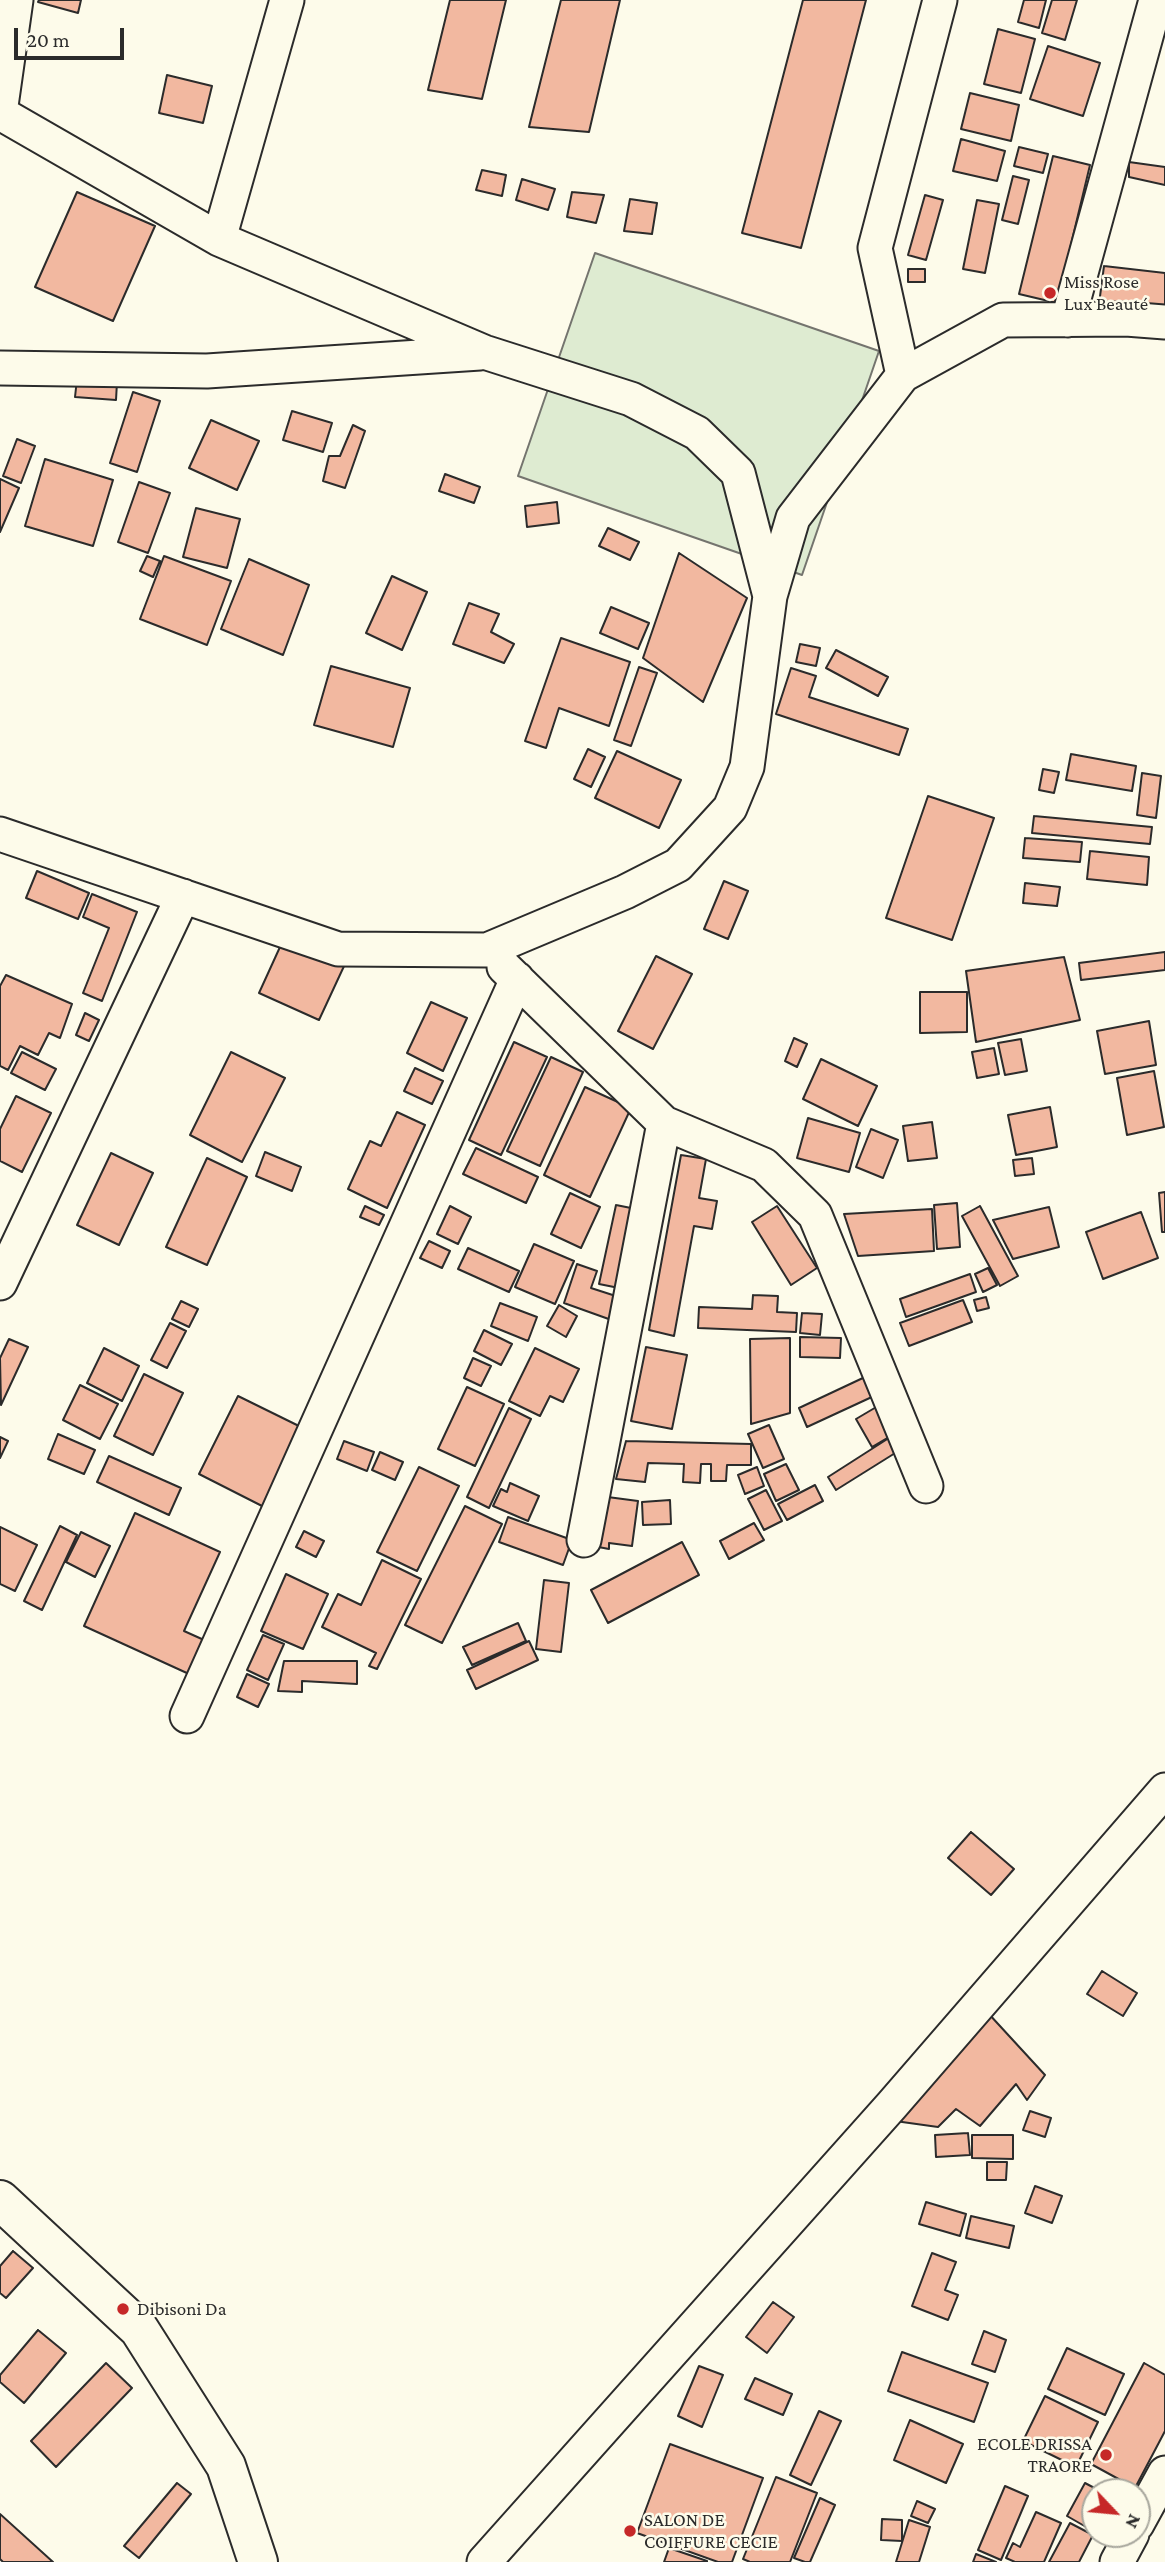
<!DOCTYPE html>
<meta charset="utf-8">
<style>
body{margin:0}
#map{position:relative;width:1165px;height:2562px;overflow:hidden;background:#fdfbea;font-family:"Crimson Pro",serif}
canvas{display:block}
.north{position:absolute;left:1081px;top:2478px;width:70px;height:70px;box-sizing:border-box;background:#fdfbea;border:2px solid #a9a89e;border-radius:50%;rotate:116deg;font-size:19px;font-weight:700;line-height:28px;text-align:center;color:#2b2b2b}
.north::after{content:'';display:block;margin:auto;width:24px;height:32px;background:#c62828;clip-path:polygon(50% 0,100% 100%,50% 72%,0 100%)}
.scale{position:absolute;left:14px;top:28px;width:110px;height:32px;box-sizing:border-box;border:4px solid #2b2b2b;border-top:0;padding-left:9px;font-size:21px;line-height:24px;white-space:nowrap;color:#2b2b2b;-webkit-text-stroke:5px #fdfbea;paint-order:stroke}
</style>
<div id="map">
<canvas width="1165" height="2562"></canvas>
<div class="north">N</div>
<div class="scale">20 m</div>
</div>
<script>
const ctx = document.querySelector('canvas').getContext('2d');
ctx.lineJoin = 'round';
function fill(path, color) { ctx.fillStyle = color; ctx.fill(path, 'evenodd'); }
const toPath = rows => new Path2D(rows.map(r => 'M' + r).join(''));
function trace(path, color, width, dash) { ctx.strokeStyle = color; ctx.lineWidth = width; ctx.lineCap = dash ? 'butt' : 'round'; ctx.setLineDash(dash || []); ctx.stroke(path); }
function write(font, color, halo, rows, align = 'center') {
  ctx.font = font + ' "Crimson Pro",serif'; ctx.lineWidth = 5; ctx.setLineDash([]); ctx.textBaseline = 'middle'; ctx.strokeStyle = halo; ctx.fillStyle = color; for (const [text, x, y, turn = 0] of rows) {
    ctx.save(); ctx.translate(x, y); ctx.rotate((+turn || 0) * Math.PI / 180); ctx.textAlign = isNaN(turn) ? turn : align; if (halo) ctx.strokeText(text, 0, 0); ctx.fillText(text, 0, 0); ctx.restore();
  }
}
const green = toPath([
 [595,253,879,351,802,575,518,476,595,253]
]);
fill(green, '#deebd1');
trace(green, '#74746e', 2);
const building = toPath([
 [39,0,81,0,78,13,38,2,39,0],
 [450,0,506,0,482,99,428,90,450,0],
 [561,0,620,0,589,132,529,127,561,0],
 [803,0,866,0,801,248,742,233,803,0],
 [1024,0,1046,0,1039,28,1018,22,1024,0],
 [1052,0,1077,0,1065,40,1042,33,1052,0],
 [998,29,1035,39,1021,93,984,84,998,29],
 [1048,46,1100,63,1083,116,1030,99,1048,46],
 [167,75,212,86,203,123,159,113,167,75],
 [970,93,1019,105,1011,141,961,129,970,93],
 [961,139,1005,151,997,181,953,171,961,139],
 [1019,147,1048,154,1043,173,1014,166,1019,147],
 [1053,156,1090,165,1057,303,1019,294,1053,156],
 [1129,162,1165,167,1165,185,1129,177,1129,162],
 [482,170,506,175,502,196,476,190,482,170],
 [1013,176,1029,180,1018,224,1002,220,1013,176],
 [522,179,555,189,548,210,516,200,522,179],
 [77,192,155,226,113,321,35,287,77,192],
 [572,192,604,195,596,223,567,217,572,192],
 [925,195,943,200,926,260,908,255,925,195],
 [630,199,657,203,652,234,624,231,630,199],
 [977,200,999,204,985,273,963,269,977,200],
 [1104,266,1165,273,1165,312,1099,304,1104,266],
 [908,269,925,269,925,282,908,282,908,269],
 [77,379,117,382,116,400,75,397,77,379],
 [133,392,160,401,137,472,110,463,133,392],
 [292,411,332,423,323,452,283,440,292,411],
 [211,420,259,441,237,490,189,468,211,420],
 [353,425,365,431,345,488,323,481,329,456,340,456,353,425],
 [17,439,35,446,21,483,3,476,17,439],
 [45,459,113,480,93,546,25,526,45,459],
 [445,474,480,487,474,503,439,491,445,474],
 [0,479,19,488,0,532,0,479],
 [139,482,170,493,148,553,118,542,139,482],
 [557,502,559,523,527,527,525,506,557,502],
 [196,508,240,519,227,568,183,557,196,508],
 [608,528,639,542,630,560,599,546,608,528],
 [679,553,747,598,703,702,643,658,679,553],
 [147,556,160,561,153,577,140,571,147,556],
 [164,556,231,581,207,645,140,619,164,556],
 [249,559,309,585,283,655,221,629,249,559],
 [392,576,427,592,402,650,366,633,392,576],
 [469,603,499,614,491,632,514,644,504,663,453,644,469,603],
 [611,607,649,623,638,649,600,633,611,607],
 [561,638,630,662,609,726,559,708,546,748,525,741,561,638],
 [800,644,820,648,816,666,796,662,800,644],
 [836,650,888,677,878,696,826,668,836,650],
 [331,666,410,688,393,747,314,725,331,666],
 [639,667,657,673,631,746,614,740,639,667],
 [791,668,816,676,809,697,908,729,899,755,776,714,791,668],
 [588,749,605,757,591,787,574,779,588,749],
 [617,751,681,780,659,828,595,798,617,751],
 [1071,754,1136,766,1132,791,1066,780,1071,754],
 [1043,769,1059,772,1054,793,1039,790,1043,769],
 [1142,773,1161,776,1156,818,1137,815,1142,773],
 [928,796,994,818,952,940,886,918,928,796],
 [1034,816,1152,827,1150,844,1032,833,1034,816],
 [1025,838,1082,842,1080,862,1023,858,1025,838],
 [1090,851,1149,857,1147,885,1087,879,1090,851],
 [37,871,89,893,78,919,26,898,37,871],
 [724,881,748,891,728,939,704,929,724,881],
 [1025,883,1060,887,1057,906,1023,903,1025,883],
 [92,894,137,912,102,1001,83,993,109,928,83,917,92,894],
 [285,936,345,964,319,1020,259,993,285,936],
 [1165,952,1165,970,1081,980,1079,963,1165,952],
 [656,956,692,974,653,1049,618,1031,656,956],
 [1064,957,1080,1020,976,1042,966,971,1064,957],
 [6,975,72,1004,60,1038,49,1033,38,1055,20,1046,8,1070,0,1066,0,986,6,975],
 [920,992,967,992,967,1032,920,1033,920,992],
 [431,1002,467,1018,443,1071,407,1053,431,1002],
 [85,1013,99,1020,89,1041,76,1035,85,1013],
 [1149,1021,1156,1065,1105,1074,1097,1031,1149,1021],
 [794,1038,807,1044,797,1067,785,1061,794,1038],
 [1021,1039,1027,1071,1005,1075,998,1043,1021,1039],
 [514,1042,547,1057,501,1155,469,1140,514,1042],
 [994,1048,999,1074,977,1078,972,1052,994,1048],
 [22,1052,56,1069,45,1090,11,1073,22,1052],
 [231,1052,285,1078,242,1162,190,1135,231,1052],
 [551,1057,583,1072,540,1166,507,1151,551,1057],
 [821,1059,877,1086,858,1126,803,1099,821,1059],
 [415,1068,443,1081,432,1104,404,1091,415,1068],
 [1154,1071,1164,1127,1127,1135,1117,1078,1154,1071],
 [585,1087,631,1108,590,1197,544,1175,585,1087],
 [16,1096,51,1113,22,1172,0,1161,0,1129,16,1096],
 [1050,1107,1057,1147,1016,1155,1008,1115,1050,1107],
 [397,1112,425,1125,387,1208,348,1189,370,1141,381,1146,397,1112],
 [808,1118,860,1133,849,1172,797,1158,808,1118],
 [932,1122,937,1158,908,1161,903,1126,932,1122],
 [871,1129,898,1140,883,1178,856,1167,871,1129],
 [476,1148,538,1177,526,1203,463,1174,476,1148],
 [265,1152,301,1167,292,1191,256,1176,265,1152],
 [111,1153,153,1173,119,1245,77,1225,111,1153],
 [681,1155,706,1159,699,1198,717,1201,712,1229,694,1226,674,1336,649,1330,681,1155],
 [207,1158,247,1177,207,1265,166,1247,207,1158],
 [1032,1158,1034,1174,1015,1176,1013,1160,1032,1158],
 [1165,1192,1165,1232,1162,1232,1159,1193,1165,1192],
 [570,1193,600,1207,581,1248,551,1234,570,1193],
 [957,1203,960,1247,937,1249,934,1205,957,1203],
 [616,1205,641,1210,624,1289,599,1284,616,1205],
 [365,1206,384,1215,379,1225,360,1217,365,1206],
 [450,1206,471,1217,458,1244,437,1234,450,1206],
 [777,1206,817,1268,791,1285,752,1222,777,1206],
 [980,1206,1018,1276,1000,1286,962,1216,980,1206],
 [1049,1207,1059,1247,1013,1259,993,1220,1049,1207],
 [932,1209,934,1251,858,1256,844,1214,932,1209],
 [1141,1212,1158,1258,1103,1279,1086,1232,1141,1212],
 [429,1241,450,1251,442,1268,420,1258,429,1241],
 [534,1244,574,1261,555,1304,515,1287,534,1244],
 [468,1248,519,1271,509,1292,458,1269,468,1248],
 [577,1264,597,1271,591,1288,625,1299,617,1322,564,1303,577,1264],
 [988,1268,997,1285,983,1292,975,1274,988,1268],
 [970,1274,976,1292,906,1317,900,1299,970,1274],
 [753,1295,778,1296,777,1312,797,1313,796,1332,698,1328,699,1307,752,1309,753,1295],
 [986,1297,989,1308,977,1311,974,1300,986,1297],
 [963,1300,972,1322,909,1346,900,1323,963,1300],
 [181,1301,198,1309,189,1327,172,1319,181,1301],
 [500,1303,537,1317,528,1341,491,1326,500,1303],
 [559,1305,577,1316,566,1337,547,1326,559,1305],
 [802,1313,822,1314,820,1335,800,1333,802,1313],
 [170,1323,186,1331,167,1368,151,1360,170,1323],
 [484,1330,512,1344,501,1365,474,1351,484,1330],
 [800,1337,841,1338,840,1358,800,1357,800,1337],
 [790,1338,790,1413,751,1424,750,1339,790,1338],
 [9,1339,28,1347,1,1405,0,1358,9,1339],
 [646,1347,687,1355,672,1429,631,1421,646,1347],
 [104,1348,139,1366,122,1401,87,1383,104,1348],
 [535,1348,579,1369,563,1402,550,1396,540,1416,509,1401,535,1348],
 [473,1358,491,1366,481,1386,464,1378,473,1358],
 [144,1374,183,1393,153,1455,114,1436,144,1374],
 [865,1377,874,1396,807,1427,799,1408,865,1377],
 [80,1385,118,1404,100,1439,63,1420,80,1385],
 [467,1387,504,1404,475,1466,438,1449,467,1387],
 [238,1396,303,1428,264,1507,199,1474,238,1396],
 [878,1406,894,1434,872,1447,856,1419,878,1406],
 [509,1408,531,1419,489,1508,467,1497,509,1408],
 [769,1425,784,1459,763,1468,748,1434,769,1425],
 [58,1434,95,1450,84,1474,48,1459,58,1434],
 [892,1436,900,1450,836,1490,828,1477,892,1436],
 [0,1437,8,1441,0,1458,0,1437],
 [344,1441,374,1452,367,1471,337,1459,344,1441],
 [626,1441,751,1444,751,1465,727,1465,726,1481,711,1481,711,1464,701,1464,700,1483,683,1482,684,1464,648,1463,645,1482,616,1479,626,1441],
 [380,1452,403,1462,395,1480,372,1470,380,1452],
 [109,1456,181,1488,169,1515,97,1482,109,1456],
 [786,1464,799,1490,776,1501,764,1474,786,1464],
 [419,1467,459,1486,417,1571,377,1552,419,1467],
 [757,1467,764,1486,745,1494,738,1475,757,1467],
 [510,1483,539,1496,528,1521,493,1506,501,1489,507,1492,510,1483],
 [815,1485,823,1501,787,1520,778,1504,815,1485],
 [766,1490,782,1521,764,1530,748,1499,766,1490],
 [600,1496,638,1501,632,1546,609,1543,609,1549,593,1546,600,1496],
 [670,1500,671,1524,643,1525,642,1502,670,1500],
 [465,1506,502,1524,442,1643,405,1625,465,1506],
 [135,1513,220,1552,184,1631,204,1640,189,1674,84,1626,135,1513],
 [508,1517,572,1540,563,1565,499,1542,508,1517],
 [754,1523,764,1540,729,1559,720,1541,754,1523],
 [60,1526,77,1535,42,1610,24,1601,60,1526],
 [0,1527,37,1545,15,1591,0,1584,0,1527],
 [304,1531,324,1541,316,1557,296,1547,304,1531],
 [81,1532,110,1546,95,1577,66,1562,81,1532],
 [682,1542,699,1575,608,1623,591,1590,682,1542],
 [382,1560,421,1579,377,1669,369,1666,376,1653,322,1627,338,1594,361,1605,382,1560],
 [286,1574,328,1594,303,1649,261,1631,286,1574],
 [544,1580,569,1583,561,1652,536,1649,544,1580],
 [518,1623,526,1641,472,1665,463,1647,518,1623],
 [263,1635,284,1644,268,1680,247,1670,263,1635],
 [529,1641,538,1660,476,1689,467,1670,529,1641],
 [284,1661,357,1661,357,1684,302,1681,302,1692,278,1691,284,1661],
 [247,1674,269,1684,258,1707,237,1697,247,1674],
 [971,1832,1014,1869,991,1895,948,1858,971,1832],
 [1102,1971,1137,1993,1123,2016,1087,1994,1102,1971],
 [988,2013,1045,2075,1027,2100,1016,2084,980,2126,956,2109,938,2127,895,2121,988,2013],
 [1030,2111,1051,2118,1045,2137,1023,2130,1030,2111],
 [968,2133,970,2155,936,2157,935,2135,968,2133],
 [972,2135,1013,2135,1013,2159,972,2158,972,2135],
 [987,2162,1007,2162,1006,2180,987,2180,987,2162],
 [1035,2186,1062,2196,1052,2223,1025,2213,1035,2186],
 [926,2202,966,2214,960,2236,919,2224,926,2202],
 [971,2216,1014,2226,1009,2248,966,2238,971,2216],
 [13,2251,33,2268,6,2298,0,2293,0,2266,13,2251],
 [932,2253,956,2262,945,2290,958,2295,948,2320,912,2306,932,2253],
 [773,2302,794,2317,767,2353,746,2337,773,2302],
 [38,2330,66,2353,24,2403,0,2382,0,2375,38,2330],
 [984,2331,1006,2340,995,2372,972,2364,984,2331],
 [1067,2348,1124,2374,1105,2415,1048,2389,1067,2348],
 [902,2352,988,2383,974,2422,888,2391,902,2352],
 [106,2363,132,2388,56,2467,31,2441,106,2363],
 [1144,2363,1165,2375,1165,2431,1135,2488,1091,2464,1144,2363],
 [699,2366,723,2375,702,2427,678,2416,699,2366],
 [755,2378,792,2394,783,2415,745,2399,755,2378],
 [1045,2396,1098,2422,1076,2467,1023,2441,1045,2396],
 [819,2411,841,2421,811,2485,790,2475,819,2411],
 [910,2420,963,2444,946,2483,894,2460,910,2420],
 [670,2444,763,2478,732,2562,718,2562,637,2533,670,2444],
 [776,2477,817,2493,790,2562,750,2562,743,2559,776,2477],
 [177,2483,191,2494,139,2558,124,2546,177,2483],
 [1085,2483,1102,2492,1095,2492,1095,2532,1067,2516,1085,2483],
 [1005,2486,1028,2496,1001,2560,978,2550,1005,2486],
 [820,2498,835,2505,810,2562,805,2562,794,2558,820,2498],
 [917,2501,935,2509,928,2523,911,2516,917,2501],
 [1036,2512,1061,2523,1044,2562,1015,2562,1006,2558,1013,2543,1020,2547,1036,2512],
 [0,2514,53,2562,3,2562,0,2559,0,2514],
 [882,2519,902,2520,902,2541,881,2540,882,2519],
 [909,2520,930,2527,919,2562,896,2562,909,2520],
 [1070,2523,1093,2535,1079,2562,1049,2562,1070,2523],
 [669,2548,707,2561,707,2562,664,2562,669,2548],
 [976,2554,996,2562,973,2562,976,2554]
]);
fill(building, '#f2b8a0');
trace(building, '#2b2b2b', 2);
const minor = toPath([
 [0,113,219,239,484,352,631,399,697,433,738,473,770,596],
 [0,113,16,0],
 [219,239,287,0],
 [1068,320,1156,0],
 [0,368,207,371,480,353],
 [903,375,875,248,940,0],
 [0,834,338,949,487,950,625,892,678,865,730,808,747,767,770,596,793,518,903,375,1003,320,1126,319,1165,322],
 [504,967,664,1123,584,1540],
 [664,1123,764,1165,815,1215,926,1486],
 [0,1283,183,896],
 [187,1716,517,979],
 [1137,2524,1165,2473],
 [484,2562,892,2105,1165,1790],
 [1117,2562,1132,2534]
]);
const tertiary = toPath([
 [0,2200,139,2329,226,2466,258,2562]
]);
trace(minor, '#2b2b2b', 37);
trace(tertiary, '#2b2b2b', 42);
trace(minor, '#fdfbea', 33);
trace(tertiary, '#fdfbea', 38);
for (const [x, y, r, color] of [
 [1050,293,7,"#c62828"],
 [123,2309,7,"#c62828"],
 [1106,2455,7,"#c62828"],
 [630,2531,7,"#c62828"]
]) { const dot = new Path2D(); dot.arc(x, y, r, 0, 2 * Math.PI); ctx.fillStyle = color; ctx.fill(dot); trace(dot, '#fdfbea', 2.5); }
write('19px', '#2b2b2b', '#fdfbea', [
 ["Miss Rose",1064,282],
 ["Lux Beauté",1064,304],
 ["Dibisoni Da",137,2309],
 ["ECOLE DRISSA",1092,2444,"right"],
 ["TRAORE",1092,2466,"right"],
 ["SALON DE",644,2520],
 ["COIFFURE CECIE",644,2542]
], 'left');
</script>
